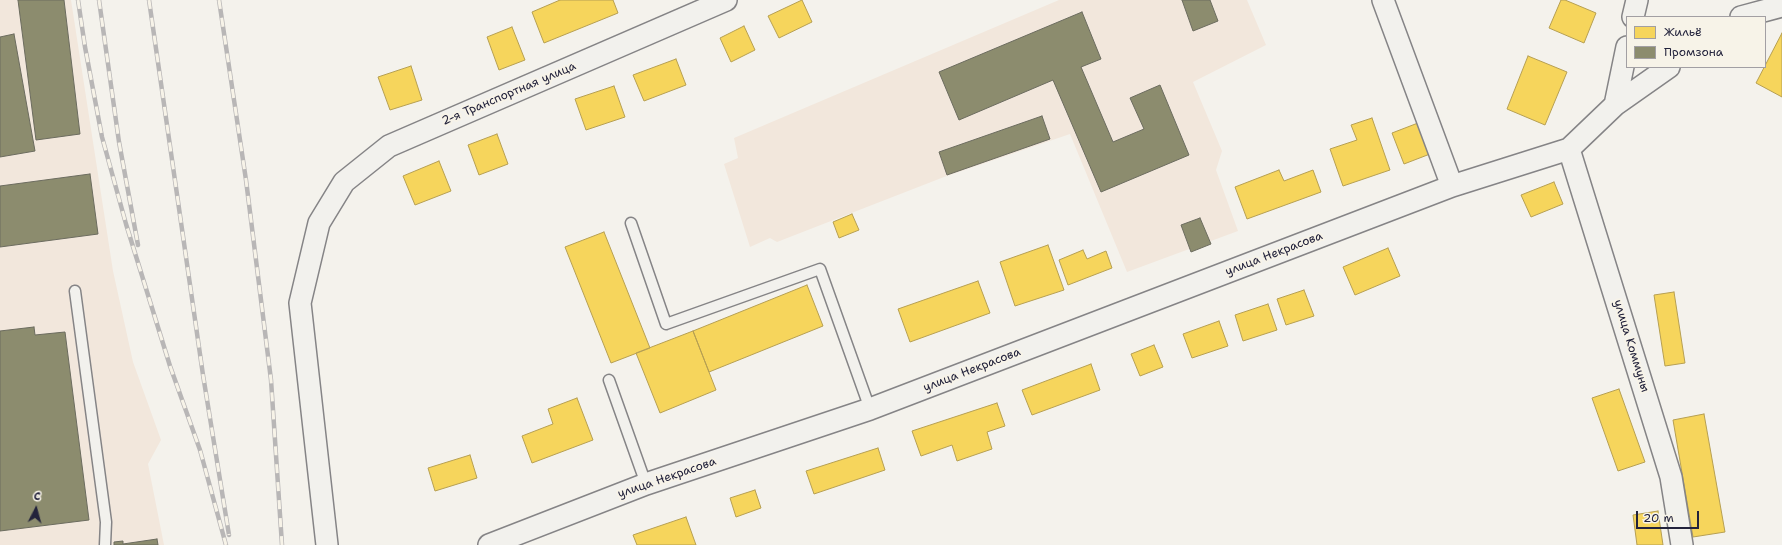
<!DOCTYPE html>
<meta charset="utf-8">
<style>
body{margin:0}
#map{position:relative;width:1782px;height:545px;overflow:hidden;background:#f4f2ec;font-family:"Shantell Sans",sans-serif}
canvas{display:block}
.legend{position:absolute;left:1626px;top:16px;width:140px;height:52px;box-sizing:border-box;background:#f7f3e8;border:1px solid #a29fa3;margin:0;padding:5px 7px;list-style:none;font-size:12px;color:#22223b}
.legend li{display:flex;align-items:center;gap:8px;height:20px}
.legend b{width:20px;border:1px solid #a29fa3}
.north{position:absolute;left:16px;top:489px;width:40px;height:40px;-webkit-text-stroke:3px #f7f3e8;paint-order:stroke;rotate:6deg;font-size:11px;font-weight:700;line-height:16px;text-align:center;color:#22223b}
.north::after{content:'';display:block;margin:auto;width:14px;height:18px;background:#22223b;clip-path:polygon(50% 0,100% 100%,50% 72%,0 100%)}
.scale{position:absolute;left:1636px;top:511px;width:63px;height:18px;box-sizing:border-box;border:2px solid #22223b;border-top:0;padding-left:5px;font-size:12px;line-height:14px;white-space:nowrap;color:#22223b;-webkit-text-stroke:3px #f7f3e8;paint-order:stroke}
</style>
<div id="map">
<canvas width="1782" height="545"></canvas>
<ul class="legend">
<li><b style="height:11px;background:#f6d55c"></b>Жильё</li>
<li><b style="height:11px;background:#8c8c6e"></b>Промзона</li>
</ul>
<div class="north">С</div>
<div class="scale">20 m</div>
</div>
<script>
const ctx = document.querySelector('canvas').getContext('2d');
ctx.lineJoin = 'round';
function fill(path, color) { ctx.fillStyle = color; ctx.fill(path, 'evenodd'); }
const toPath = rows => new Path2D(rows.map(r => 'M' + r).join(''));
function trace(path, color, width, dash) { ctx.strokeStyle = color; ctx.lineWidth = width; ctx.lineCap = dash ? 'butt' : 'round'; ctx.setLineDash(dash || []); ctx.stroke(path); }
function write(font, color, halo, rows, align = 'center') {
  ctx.font = font + ' "Shantell Sans",sans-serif'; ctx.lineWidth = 4; ctx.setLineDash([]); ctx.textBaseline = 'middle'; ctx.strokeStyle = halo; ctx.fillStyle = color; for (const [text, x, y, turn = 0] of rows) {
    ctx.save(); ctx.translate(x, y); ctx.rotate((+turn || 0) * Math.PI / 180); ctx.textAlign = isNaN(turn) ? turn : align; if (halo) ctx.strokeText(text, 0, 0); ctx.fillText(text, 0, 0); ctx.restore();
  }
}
fill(toPath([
 [0,0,71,0,113,271,133,362,161,440,148,464,164,545,0,545],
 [1059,0,1247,0,1266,45,1193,82,1222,151,1216,170,1238,231,1127,272,1070,134,944,177,777,242,770,238,750,247,724,164,738,158,734,138]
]), '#f2e7dc');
const homes = toPath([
 [560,0,613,0,618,13,544,43,532,12,560,0],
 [802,0,812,22,779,38,768,16,802,0],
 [1561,0,1565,0,1596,13,1584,43,1549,28,1561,0],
 [744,26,755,50,731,62,720,38,744,26],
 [512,27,525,60,499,70,487,37,512,27],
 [1782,33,1782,97,1756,83,1782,33],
 [1528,56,1567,72,1545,125,1507,109,1528,56],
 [676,59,686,85,644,101,633,75,676,59],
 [411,66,422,100,390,110,378,77,411,66],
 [614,86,625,117,586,130,575,99,614,86],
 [1372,118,1390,170,1343,186,1330,149,1357,140,1351,125,1372,118],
 [1418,123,1430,154,1404,164,1392,133,1418,123],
 [497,134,508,164,479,175,468,145,497,134],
 [439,161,451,191,415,205,403,176,439,161],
 [1279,170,1284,181,1313,170,1321,192,1247,219,1235,187,1279,170],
 [1554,182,1563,204,1531,217,1521,195,1554,182],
 [852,214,859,230,839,238,833,222,852,214],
 [604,232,650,348,611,363,565,247,604,232],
 [1048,245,1064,290,1015,306,1000,262,1048,245],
 [1388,248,1400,276,1355,295,1343,267,1388,248],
 [1083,250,1087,259,1106,251,1112,268,1068,285,1059,260,1083,250],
 [978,281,990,313,910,342,898,309,978,281],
 [807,285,823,326,709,372,693,331,807,285],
 [1304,290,1314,316,1286,325,1277,299,1304,290],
 [1674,292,1685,363,1665,366,1654,295,1674,292],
 [1268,304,1277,330,1243,341,1235,315,1268,304],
 [1219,321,1228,346,1192,358,1183,334,1219,321],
 [693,331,716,390,660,413,636,353,693,331],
 [1154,345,1163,367,1140,376,1131,354,1154,345],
 [1091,364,1100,390,1032,415,1022,390,1091,364],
 [1619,389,1645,462,1618,471,1592,398,1619,389],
 [577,398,593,440,532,463,522,436,553,424,548,409,577,398],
 [997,403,1005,426,987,432,992,449,957,461,952,445,921,456,912,431,997,403],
 [1704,414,1725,532,1693,537,1673,420,1704,414],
 [878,448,885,470,814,494,806,471,878,448],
 [470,455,477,478,435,491,428,468,470,455],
 [755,490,761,508,736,517,730,498,755,490],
 [1658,511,1663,545,1637,545,1633,515,1658,511],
 [686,517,696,545,637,545,633,535,686,517]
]);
fill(homes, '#f6d55c');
trace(homes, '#b69f52', 1);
const industry = toPath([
 [18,0,64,0,80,134,36,140,18,0],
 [1182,0,1210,0,1218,21,1193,31,1182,0],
 [1082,12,1101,59,1081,67,1113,142,1144,129,1130,98,1160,85,1189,155,1101,192,1053,80,959,120,939,72,1082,12],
 [14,34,35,151,0,157,0,37,14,34],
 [1042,116,1050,139,947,175,939,152,1042,116],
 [90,174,98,234,0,247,0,186,90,174],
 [1200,218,1211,244,1191,252,1181,225,1200,218],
 [34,327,35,335,65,332,89,520,0,531,0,331,34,327],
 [157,539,158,545,114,545,114,542,123,541,123,544,157,539]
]);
fill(industry, '#8c8c6e');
trace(industry, '#6c6c5f', 1);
const service = toPath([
 [631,223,666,324,820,269,870,409],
 [75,291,106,522,105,545],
 [609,380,646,484]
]);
const minor = toPath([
 [1383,0,1452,186],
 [1633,17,1637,0],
 [1741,17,1782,6],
 [1615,105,1669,67],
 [1569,149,1671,477,1682,545],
 [327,545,300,303,319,223,344,182,389,146,726,0],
 [489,545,646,484,870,409,1452,186,1569,149,1615,105,1627,47]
]);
trace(service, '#858486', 13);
trace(minor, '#858486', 24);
trace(service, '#f2f1ed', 10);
trace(minor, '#f2f1ed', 21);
const rail = toPath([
 [78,0,85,47,102,137,126,224,170,366,200,450,226,545],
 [99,0,119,142,138,245],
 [149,0,203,375,229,535],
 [219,0,246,180,271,380,282,545]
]);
trace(rail, '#b8b6b6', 4.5);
trace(rail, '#f7f3e8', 3, [9]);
write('12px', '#22223b', '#f7f3e8', [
 ["2-я Транспортная улица",509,94,-23],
 ["улица Некрасова",1274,254,-21],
 ["улица Коммуны",1631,346,73],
 ["улица Некрасова",972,370,-21],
 ["улица Некрасова",667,478,-19]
]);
</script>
